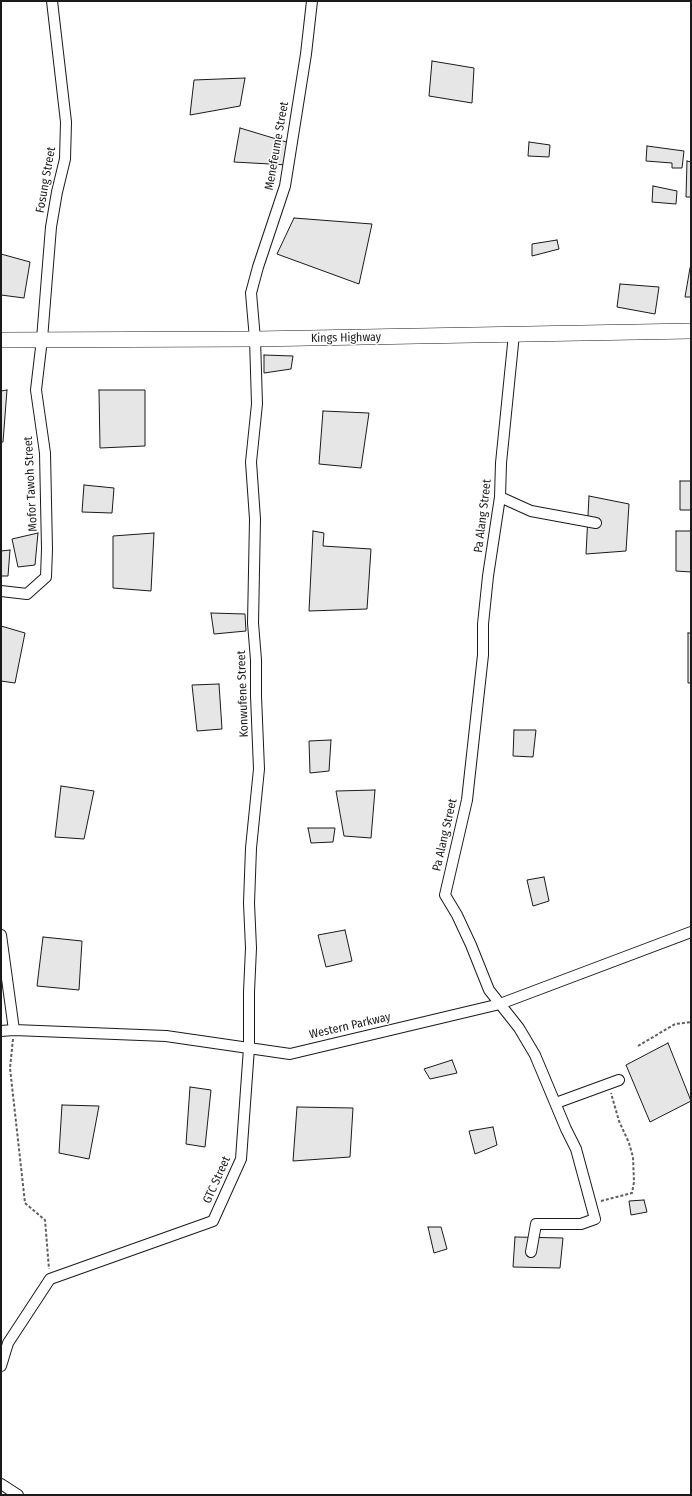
<!DOCTYPE html>
<style>
body{margin:0}
#map{position:relative;width:692px;height:1496px;overflow:hidden;background:#fff;font-family:"Fira Sans Condensed",sans-serif}
canvas{display:block}
.frame{position:absolute;inset:0;border:2px solid #1a1a1a;pointer-events:none}
</style>
<div id="map">
<canvas width="692" height="1496"></canvas>
<div class="frame"></div>
</div>
<script>
const ctx = document.querySelector('canvas').getContext('2d');
ctx.lineJoin = 'round';
function fill(path, color) { ctx.fillStyle = color; ctx.fill(path, 'evenodd'); }
const toPath = rows => new Path2D(rows.map(r => 'M' + r).join(''));
function trace(path, color, width, dash) { ctx.strokeStyle = color; ctx.lineWidth = width; ctx.lineCap = dash ? 'butt' : 'round'; ctx.setLineDash(dash || []); ctx.stroke(path); }
function write(font, color, halo, rows, align = 'center') {
  ctx.font = font + ' "Fira Sans Condensed",sans-serif'; ctx.lineWidth = 3; ctx.setLineDash([]); ctx.textBaseline = 'middle'; ctx.strokeStyle = halo; ctx.fillStyle = color; for (const [text, x, y, turn = 0] of rows) {
    ctx.save(); ctx.translate(x, y); ctx.rotate((+turn || 0) * Math.PI / 180); ctx.textAlign = isNaN(turn) ? turn : align; if (halo) ctx.strokeText(text, 0, 0); ctx.fillText(text, 0, 0); ctx.restore();
  }
}
const building = toPath([
 [432,61,474,68,472,103,429,96,432,61],
 [245,78,240,106,190,115,194,80,245,78],
 [240,128,293,144,288,165,234,162,240,128],
 [529,142,550,145,549,157,528,156,529,142],
 [647,146,684,151,682,168,672,168,672,163,646,161,647,146],
 [687,161,691,162,691,197,686,197,687,161],
 [653,186,677,191,676,204,652,202,653,186],
 [294,218,372,224,359,284,277,254,294,218],
 [557,240,559,249,532,256,532,244,557,240],
 [1,254,30,262,24,298,1,295,1,254],
 [690,268,691,269,691,297,685,297,690,268],
 [620,284,659,287,655,314,617,307,620,284],
 [264,355,293,356,291,369,264,373,264,355],
 [7,390,3,442,1,442,1,391,7,390],
 [99,390,145,390,145,446,100,448,99,390],
 [323,411,369,413,361,468,319,464,323,411],
 [680,481,691,481,691,510,680,510,680,481],
 [84,485,114,488,112,513,82,512,84,485],
 [589,496,629,504,626,551,586,554,589,496],
 [313,531,324,533,323,546,371,549,367,609,309,611,313,531],
 [676,531,691,531,691,572,676,571,676,531],
 [38,533,35,565,18,567,12,539,38,533],
 [154,533,151,591,113,588,113,536,154,533],
 [10,550,8,576,1,576,1,551,10,550],
 [211,613,245,614,246,631,214,634,211,613],
 [1,626,25,633,15,683,1,681,1,626],
 [688,633,691,633,691,683,688,683,688,633],
 [219,684,222,729,197,731,192,685,219,684],
 [514,730,536,730,533,757,513,756,514,730],
 [331,740,329,771,310,773,309,741,331,740],
 [61,786,94,791,84,839,55,837,61,786],
 [375,790,371,838,344,836,336,791,375,790],
 [308,828,335,828,333,842,311,843,308,828],
 [544,877,549,901,533,906,527,880,544,877],
 [345,930,352,961,326,967,318,935,345,930],
 [43,937,82,941,79,990,37,986,43,937],
 [668,1043,691,1101,650,1122,626,1065,668,1043],
 [452,1060,457,1073,430,1079,424,1069,452,1060],
 [190,1087,211,1090,205,1147,186,1144,190,1087],
 [62,1105,99,1106,89,1159,59,1153,62,1105],
 [297,1107,353,1108,350,1157,293,1161,297,1107],
 [493,1127,497,1145,475,1154,469,1131,493,1127],
 [644,1200,647,1212,631,1215,629,1201,644,1200],
 [428,1227,441,1227,447,1249,434,1253,428,1227],
 [515,1237,563,1238,560,1268,513,1267,515,1237]
]);
fill(building, '#e6e6e6');
trace(building, '#1a1a1a', 1);
const street = toPath([
 [514,334,501,463,500,497,488,576,483,624,483,655,467,800,445,895,457,915,471,945,489,990,519,1028,535,1055,566,1129,576,1149,595,1219,581,1224,536,1224,531,1252],
 [500,497,531,511,596,523],
 [1,591,27,594,46,577,47,549,45,453,36,390,42,339,51,227,57,192,65,159,66,122,52,1],
 [1,935,14,1030],
 [1,1031,14,1030,166,1036,290,1054,500,1004,691,932],
 [556,1103,619,1080],
 [1,1366,8,1343,50,1279,213,1221,241,1159,249,1048,249,992,251,948,249,903,251,848,259,769,256,696,256,660,253,623,255,519,251,462,257,404,255,339,251,293,258,267,285,186,306,54,312,1],
 [1,1484,18,1495]
]);
const secondary = toPath([
 [1,340,255,339,691,331]
]);
trace(street, '#1a1a1a', 12);
trace(secondary, '#1a1a1a', 16);
trace(toPath([
 [13,1039,10,1068,25,1203,45,1220,49,1269],
 [638,1046,675,1024,691,1022],
 [601,1201,632,1193,634,1182,633,1157,629,1143,619,1121,611,1093]
]), '#5f5f5f', 2, [3, 2]);
trace(street, '#fff', 10);
trace(secondary, '#fff', 15);
write('12px', '#1a1a1a', '#fff', [
 ["Menefeume Street",277,146,-80],
 ["Fosung Street",46,180,-80],
 ["Kings Highway",346,338,-1],
 ["Mofor Tawoh Street",31,484,-93],
 ["Pa Alang Street",483,516,-83],
 ["Konwufene Street",243,694,-92],
 ["Pa Alang Street",445,835,-77],
 ["Western Parkway",350,1026,-13],
 ["GTC Street",217,1180,-66]
]);
</script>
